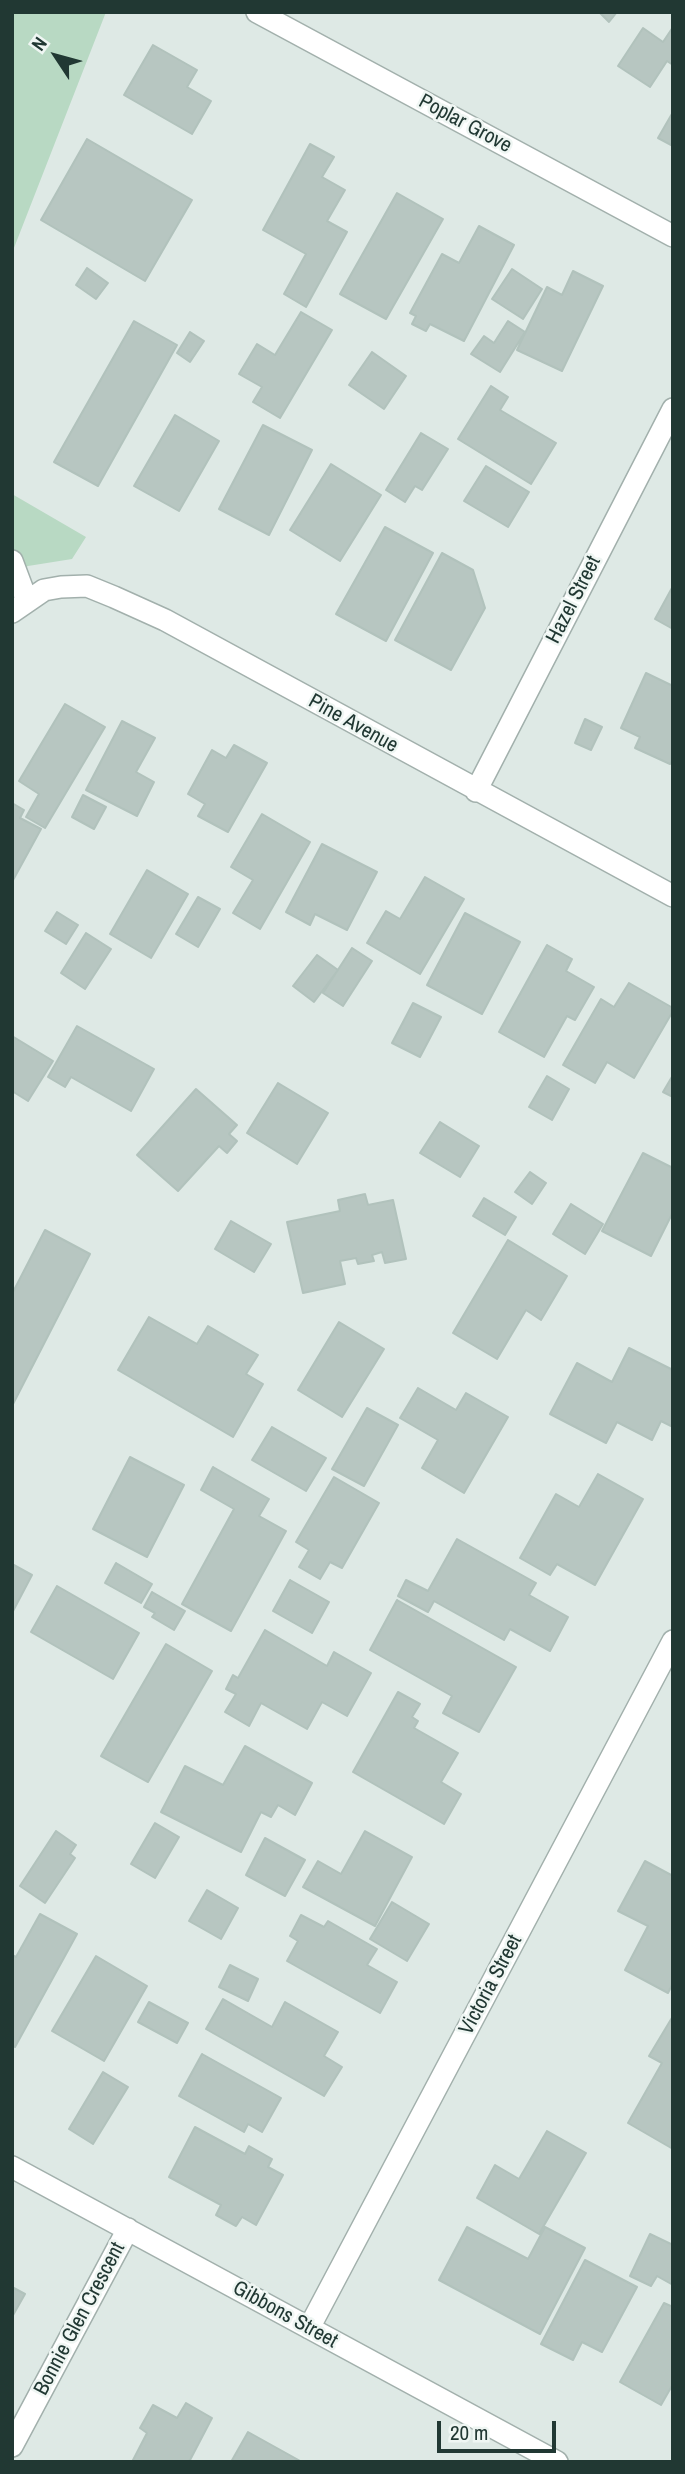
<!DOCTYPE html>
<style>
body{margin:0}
#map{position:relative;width:685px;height:2474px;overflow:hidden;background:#dee9e5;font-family:"Archivo Narrow",sans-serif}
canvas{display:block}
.frame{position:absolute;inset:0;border:14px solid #213833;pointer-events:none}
.north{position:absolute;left:21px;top:21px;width:70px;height:70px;-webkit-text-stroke:5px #eff6f3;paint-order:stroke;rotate:306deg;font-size:19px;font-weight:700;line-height:28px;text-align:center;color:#213833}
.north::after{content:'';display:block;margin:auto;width:24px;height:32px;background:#213833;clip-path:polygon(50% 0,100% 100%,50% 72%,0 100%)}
.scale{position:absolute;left:437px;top:2421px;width:119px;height:32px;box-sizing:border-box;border:4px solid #213833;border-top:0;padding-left:9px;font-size:21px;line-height:24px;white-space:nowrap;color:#213833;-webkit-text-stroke:5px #eff6f3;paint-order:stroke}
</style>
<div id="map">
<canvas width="685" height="2474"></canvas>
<div class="frame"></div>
<div class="north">N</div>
<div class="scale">20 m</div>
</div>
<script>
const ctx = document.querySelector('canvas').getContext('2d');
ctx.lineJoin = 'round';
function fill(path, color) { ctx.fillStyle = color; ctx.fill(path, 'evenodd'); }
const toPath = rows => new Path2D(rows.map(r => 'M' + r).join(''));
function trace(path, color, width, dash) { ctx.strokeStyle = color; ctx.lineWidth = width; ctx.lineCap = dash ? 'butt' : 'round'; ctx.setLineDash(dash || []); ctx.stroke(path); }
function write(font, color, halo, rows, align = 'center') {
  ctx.font = font + ' "Archivo Narrow",sans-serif'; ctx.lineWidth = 5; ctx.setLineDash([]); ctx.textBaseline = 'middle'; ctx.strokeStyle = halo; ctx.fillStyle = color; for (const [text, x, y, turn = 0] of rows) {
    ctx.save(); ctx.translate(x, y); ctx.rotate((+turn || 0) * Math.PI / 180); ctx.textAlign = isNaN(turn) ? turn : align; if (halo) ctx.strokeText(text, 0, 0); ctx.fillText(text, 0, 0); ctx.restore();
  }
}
fill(toPath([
 [12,12,106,12,12,253],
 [12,494,86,537,72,559,28,566,12,574]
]), '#b8d9c3');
const building = toPath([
 [599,12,617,12,609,22,599,12],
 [673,27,673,65,667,61,650,87,618,66,643,28,663,42,673,27],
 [153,45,197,70,187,87,211,101,192,134,124,95,153,45],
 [673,112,673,146,658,138,673,112],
 [87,139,192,200,145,281,41,220,87,139],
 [310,144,334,157,322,177,345,190,327,221,347,232,306,307,284,294,306,254,263,230,310,144],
 [397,193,443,219,386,319,340,294,397,193],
 [479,226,514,245,464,341,430,324,426,331,412,324,416,316,410,313,442,254,459,263,479,226],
 [87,268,108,283,96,299,76,285,87,268],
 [512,269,542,289,523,319,492,299,512,269],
 [573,271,603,286,562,371,517,350,547,287,562,295,573,271],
 [301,312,332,330,280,418,253,402,262,387,239,374,257,344,275,355,301,312],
 [134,321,177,345,98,486,54,462,134,321],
 [508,321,525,332,500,372,471,354,484,336,494,343,508,321],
 [190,332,204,341,190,362,177,353,190,332],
 [372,352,406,376,384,409,349,385,372,352],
 [491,386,508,397,500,410,556,443,531,484,458,439,491,386],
 [175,415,219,441,179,511,134,486,175,415],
 [263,425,312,450,269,535,219,509,263,425],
 [421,433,448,449,422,490,415,486,405,502,386,490,421,433],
 [331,464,381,495,340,561,290,530,331,464],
 [486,466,529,492,508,527,464,501,486,466],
 [385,527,433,553,386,641,336,614,385,527],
 [442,553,473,570,485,608,451,670,395,640,442,553],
 [673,586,673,629,655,619,673,586],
 [646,673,673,686,673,759,670,764,635,748,640,737,621,728,646,673],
 [65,704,105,727,45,828,26,817,39,794,19,781,65,704],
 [585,719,602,727,591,750,575,743,585,719],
 [122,721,155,738,136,772,154,782,137,816,86,790,122,721],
 [234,745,267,763,228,832,198,816,205,804,188,794,212,750,226,758,234,745],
 [83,795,106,807,94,829,72,817,83,795],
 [12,803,24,810,20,818,41,829,12,882,12,803],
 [262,814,310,842,260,929,233,913,253,880,231,867,262,814],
 [322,844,377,872,347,930,315,914,310,925,286,912,322,844],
 [147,870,188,894,151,958,110,934,147,870],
 [425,877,464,899,420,974,367,943,386,911,400,919,425,877],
 [198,897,220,909,198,947,176,934,198,897],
 [57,912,78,925,66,944,45,931,57,912],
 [465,913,520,942,482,1014,427,985,465,913],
 [86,933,111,949,85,989,61,973,86,933],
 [547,945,572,959,566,971,594,987,575,1020,567,1016,544,1057,499,1032,547,945],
 [352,948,372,961,343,1006,323,993,352,948],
 [317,955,338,970,314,1002,293,986,317,955],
 [629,983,673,1008,673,1011,634,1078,607,1062,595,1083,563,1065,601,999,614,1007,629,983],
 [413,1003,441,1017,420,1057,392,1043,413,1003],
 [77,1026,154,1069,131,1111,71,1077,65,1087,48,1077,77,1026],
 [12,1036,53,1061,28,1101,12,1091,12,1036],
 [673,1075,673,1097,663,1092,673,1075],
 [547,1076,569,1089,552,1120,529,1107,547,1076],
 [278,1083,328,1113,297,1164,247,1133,278,1083],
 [196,1089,237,1125,229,1134,237,1141,227,1153,219,1146,178,1191,137,1155,196,1089],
 [440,1122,479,1146,460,1177,420,1153,440,1122],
 [643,1153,673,1168,673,1212,651,1256,602,1231,643,1153],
 [530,1172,546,1183,532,1204,515,1192,530,1172],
 [365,1194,368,1205,393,1200,406,1259,385,1263,382,1252,372,1255,374,1261,358,1264,356,1258,340,1261,345,1284,303,1293,287,1222,340,1211,338,1200,365,1194],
 [484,1198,516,1217,505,1235,473,1216,484,1198],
 [571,1204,603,1224,585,1254,553,1234,571,1204],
 [231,1221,271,1244,254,1272,215,1249,231,1221],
 [45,1230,90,1254,12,1406,12,1294,45,1230],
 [508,1240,567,1276,541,1320,526,1310,497,1359,453,1333,508,1240],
 [149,1317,197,1344,208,1326,258,1355,246,1374,263,1384,233,1437,118,1370,149,1317],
 [339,1322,384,1349,342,1417,298,1390,339,1322],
 [629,1348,673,1370,673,1427,661,1421,652,1440,617,1422,606,1443,550,1414,577,1363,612,1382,629,1348],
 [418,1388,456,1410,466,1393,508,1417,464,1493,422,1468,438,1440,400,1418,418,1388],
 [367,1408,398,1425,364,1486,332,1469,367,1408],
 [272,1427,326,1458,306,1491,252,1460,272,1427],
 [130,1457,184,1485,147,1557,93,1529,130,1457],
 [213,1467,269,1499,259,1516,286,1531,231,1631,182,1604,234,1509,201,1490,213,1467],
 [598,1474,643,1499,595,1585,557,1564,550,1575,520,1558,556,1494,579,1507,598,1474],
 [334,1477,379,1503,342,1568,330,1562,320,1579,299,1567,309,1550,296,1542,334,1477],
 [457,1539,536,1583,529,1595,568,1617,550,1651,510,1629,504,1640,434,1601,428,1612,398,1596,406,1580,428,1591,457,1539],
 [116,1563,152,1584,141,1603,105,1583,116,1563],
 [12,1564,32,1575,12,1613,12,1564],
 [290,1580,329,1602,312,1633,273,1611,290,1580],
 [57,1586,139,1633,113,1679,31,1632,57,1586],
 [152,1592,185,1611,174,1630,152,1617,155,1613,144,1607,152,1592],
 [397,1600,516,1667,479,1732,443,1713,452,1696,370,1650,397,1600],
 [265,1630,327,1666,334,1652,371,1673,347,1716,322,1702,307,1729,261,1703,249,1726,225,1712,236,1694,226,1689,233,1675,238,1678,265,1630],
 [166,1644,212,1671,148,1782,101,1756,166,1644],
 [398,1692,420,1704,412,1717,418,1721,414,1728,458,1753,441,1782,461,1794,444,1824,353,1772,398,1692],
 [245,1746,312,1783,295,1815,278,1805,271,1817,261,1812,241,1852,161,1812,185,1766,223,1785,245,1746],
 [155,1823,179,1837,155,1878,131,1864,155,1823],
 [56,1831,76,1845,70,1854,75,1858,45,1903,20,1886,56,1831],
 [365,1831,412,1857,375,1926,303,1887,318,1861,341,1874,365,1831],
 [265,1838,305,1860,285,1896,246,1875,265,1838],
 [645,1861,673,1876,673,1983,668,1993,625,1970,648,1926,618,1911,645,1861],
 [207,1890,238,1908,221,1939,189,1921,207,1890],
 [392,1902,429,1924,407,1961,370,1939,392,1902],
 [40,1914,77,1934,15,2047,12,2045,12,1955,16,1957,40,1914],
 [301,1915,324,1927,328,1921,377,1949,367,1965,397,1982,380,2013,287,1961,298,1941,290,1936,301,1915],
 [96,1956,147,1986,104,2061,52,2031,96,1956],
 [230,1965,258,1979,248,2001,219,1987,230,1965],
 [223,1999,272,2027,285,2002,338,2032,324,2056,342,2067,324,2096,206,2029,223,1999],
 [149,2002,188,2023,177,2043,138,2022,149,2002],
 [673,2016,673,2149,628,2123,662,2063,649,2056,673,2016],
 [202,2054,281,2098,262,2132,248,2124,244,2132,179,2096,202,2054],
 [103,2072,128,2087,93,2144,69,2129,103,2072],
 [195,2127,245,2154,249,2146,272,2159,268,2167,283,2175,256,2225,242,2217,236,2226,216,2215,221,2205,169,2177,195,2127],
 [547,2131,586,2153,539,2234,477,2198,495,2165,519,2179,547,2131],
 [467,2227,528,2259,545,2227,585,2248,540,2334,439,2280,467,2227],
 [650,2234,673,2245,673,2285,657,2276,651,2286,630,2276,650,2234],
 [585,2260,637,2287,602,2352,582,2342,573,2360,541,2344,585,2260],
 [12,2287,25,2294,12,2317,12,2287],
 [664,2303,673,2307,673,2384,661,2405,620,2382,664,2303],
 [186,2403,212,2418,189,2462,132,2462,147,2433,140,2428,153,2405,177,2418,186,2403],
 [248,2432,302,2462,231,2462,248,2432]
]);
fill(building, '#b7c6c1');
trace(building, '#b1c2bc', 2);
const minor = toPath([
 [257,12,673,236],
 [12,561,27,601],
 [12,612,44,590,61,587,87,586,114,597,165,620,673,896],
 [476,791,673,409],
 [12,2167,557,2462],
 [309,2328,673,1641],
 [12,2446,128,2229]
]);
trace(minor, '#a2b0ac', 24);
trace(minor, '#fff', 21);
write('21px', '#213833', '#eff6f3', [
 ["Poplar Grove",465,124,28],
 ["Hazel Street",574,600,-63],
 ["Pine Avenue",353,724,29],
 ["Victoria Street",491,1985,-62],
 ["Gibbons Street",285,2315,29],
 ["Bonnie Glen Crescent",80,2319,-62]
]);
</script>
